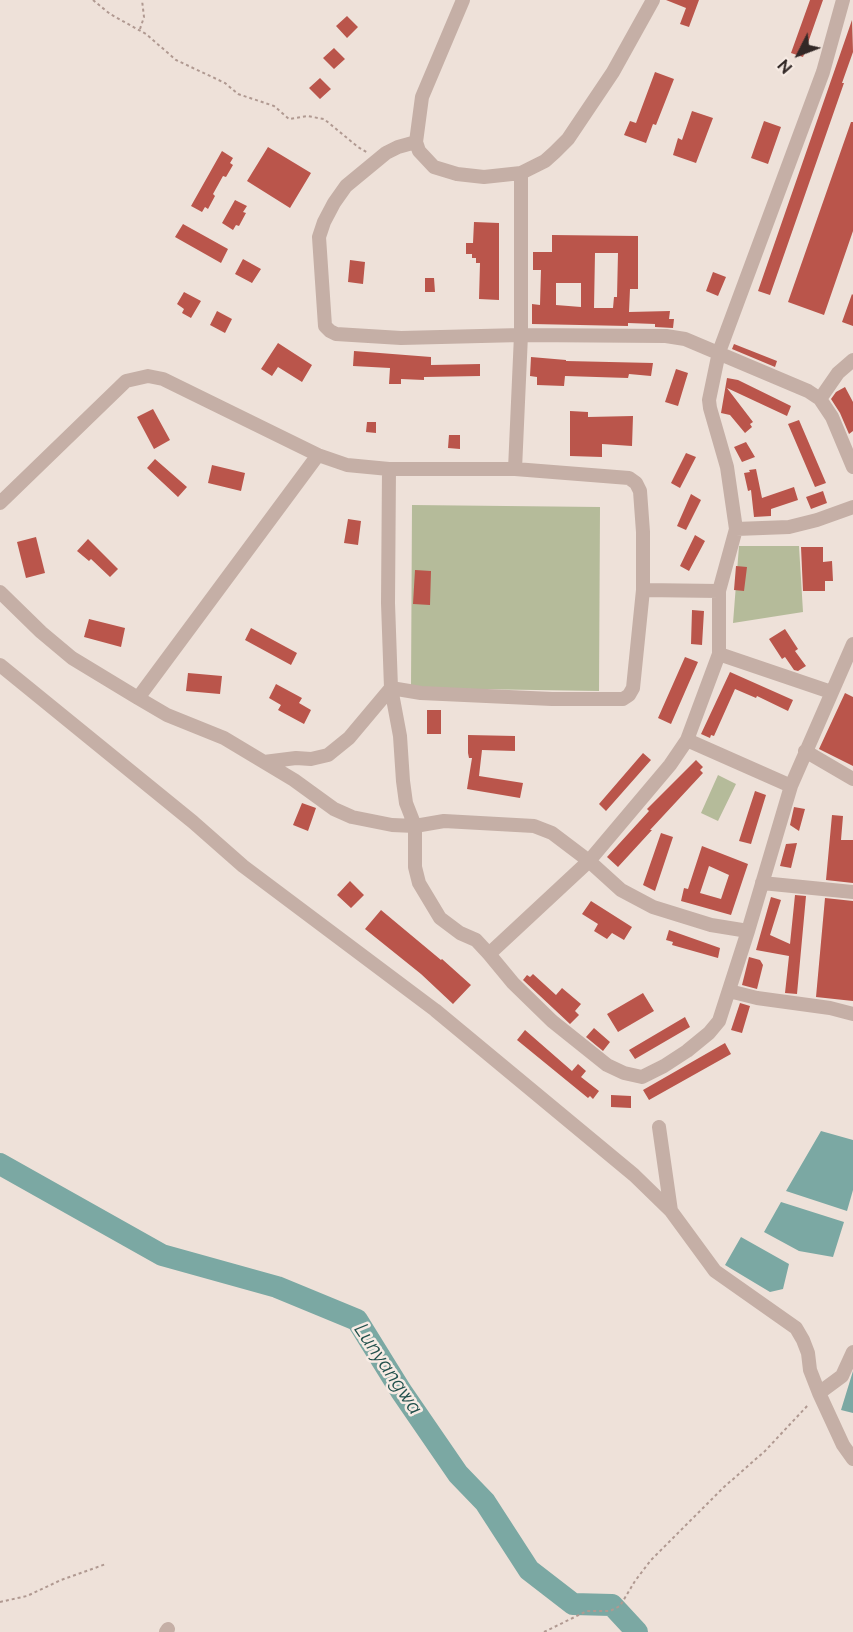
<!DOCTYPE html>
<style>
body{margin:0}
#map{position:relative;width:853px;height:1632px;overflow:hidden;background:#eee1d9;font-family:Raleway,sans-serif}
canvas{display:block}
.north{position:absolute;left:769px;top:24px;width:60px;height:60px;-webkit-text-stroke:4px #f7ebe4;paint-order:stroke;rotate:228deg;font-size:16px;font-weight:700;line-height:24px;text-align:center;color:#322826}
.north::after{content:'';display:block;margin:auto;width:21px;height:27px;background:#322826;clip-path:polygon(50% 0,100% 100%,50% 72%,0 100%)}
</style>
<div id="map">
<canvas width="853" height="1632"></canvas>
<div class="north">N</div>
</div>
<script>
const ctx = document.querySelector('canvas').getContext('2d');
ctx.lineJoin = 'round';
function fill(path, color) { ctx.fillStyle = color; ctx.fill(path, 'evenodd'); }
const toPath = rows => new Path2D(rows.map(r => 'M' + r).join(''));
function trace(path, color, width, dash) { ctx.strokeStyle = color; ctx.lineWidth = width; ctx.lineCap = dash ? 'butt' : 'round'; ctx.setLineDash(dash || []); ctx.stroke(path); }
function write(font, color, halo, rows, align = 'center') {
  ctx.font = font + ' Raleway,sans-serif'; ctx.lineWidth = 5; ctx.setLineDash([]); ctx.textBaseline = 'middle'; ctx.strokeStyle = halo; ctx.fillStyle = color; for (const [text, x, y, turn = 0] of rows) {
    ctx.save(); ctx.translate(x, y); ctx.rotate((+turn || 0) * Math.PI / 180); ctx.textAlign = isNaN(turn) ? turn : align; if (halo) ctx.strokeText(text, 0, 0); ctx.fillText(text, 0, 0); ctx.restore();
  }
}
fill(toPath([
 [412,505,600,507,599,691,411,688],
 [739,546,799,546,803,612,733,623],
 [718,775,736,784,718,821,701,813]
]), '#b5bb9a');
fill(toPath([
 [821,1131,853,1140,853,1190,847,1211,786,1191],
 [781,1202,844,1222,833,1257,799,1251,764,1232],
 [741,1237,789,1264,783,1289,770,1292,725,1265],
 [853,1371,853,1413,841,1410]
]), '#7ba8a3');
trace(toPath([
 [0,1164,162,1255,277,1287,357,1320,401,1391,458,1474,485,1502,529,1570,573,1604,612,1605,637,1632]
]), '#7ba8a3', 22);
fill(toPath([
 [666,0,699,0,689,27,680,24,686,8],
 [810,0,823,0,803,57,791,53],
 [347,16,358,27,347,38,336,26],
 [852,20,853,52,842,83,844,83,770,295,758,291],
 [334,48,345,59,334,69,323,58],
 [655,72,674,79,656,125,653,124,646,143,624,135,630,121,636,123],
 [320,78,331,89,320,99,309,88],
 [692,111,713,118,696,163,673,155,678,138,682,140],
 [764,121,781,127,768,164,751,158],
 [851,122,853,122,853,231,824,315,788,302],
 [268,147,311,173,290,208,247,181],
 [222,151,233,158,230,163,233,165,226,177,223,176,213,194,215,196,208,209,205,207,202,212,191,206],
 [235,200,247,206,243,212,246,213,239,226,236,225,233,230,222,223],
 [474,222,499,223,499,300,479,299,480,263,476,263,476,258,472,258,472,254,466,254,466,243,473,243],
 [183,224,228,249,221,263,175,237],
 [552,235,638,236,638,289,630,289,629,312,670,311,669,319,674,319,673,328,655,327,655,324,628,323,628,326,532,324,532,304,540,305,541,270,533,270,533,252,552,252],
 [595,253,618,253,617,297,614,297,613,308,594,308],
 [556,283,581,283,581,307,556,305],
 [243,259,261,269,252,283,235,274],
 [350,260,365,262,363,284,348,282],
 [713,272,726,277,718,296,706,291],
 [425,278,434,278,435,292,425,292],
 [184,292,201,301,191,318,182,313,184,309,177,304],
 [852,294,853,295,853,326,842,322],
 [217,311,232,319,225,333,210,325],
 [278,343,312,365,302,382,278,367,272,376,261,369],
 [734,344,777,361,775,367,732,349],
 [354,351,431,357,431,365,480,364,480,376,424,377,424,380,401,379,401,384,389,384,390,368,353,366],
 [531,357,566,360,566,361,653,363,651,376,629,374,628,378,565,376,564,386,537,385,537,377,530,376],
 [676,369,688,373,678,406,665,402],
 [727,378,738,380,791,406,787,416,727,388,753,422,750,424,752,427,745,433,730,415,721,413],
 [845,387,853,402,853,431,849,434,840,413,831,399,836,392],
 [153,409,170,440,154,449,137,417],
 [570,411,588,412,588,417,633,416,632,446,602,444,602,457,570,456],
 [799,420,826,483,815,487,788,424],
 [367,422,376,422,376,433,366,432],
 [449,435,460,435,460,449,448,448],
 [746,442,755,457,742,462,734,447],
 [686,453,696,457,680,488,671,483],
 [155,459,187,487,178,497,147,468],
 [212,465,245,473,241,491,208,483],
 [756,469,762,498,794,487,798,500,771,509,771,516,754,517,751,490,748,491,744,473,750,472,749,470],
 [823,491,827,503,811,509,806,497],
 [691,494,701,500,686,530,677,526],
 [348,519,361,521,358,545,344,543],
 [695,535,705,541,689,571,680,566],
 [36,537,45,573,26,578,17,542],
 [88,539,118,569,110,577,91,559,89,561,77,551],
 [801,547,823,547,823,562,832,561,833,581,825,581,825,591,803,591],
 [736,566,747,567,744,591,734,590],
 [415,570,431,571,430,605,413,604],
 [692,610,704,611,702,645,691,644],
 [89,619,125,628,121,647,84,637],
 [251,628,297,653,291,665,245,640],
 [785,629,798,649,795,651,806,666,798,671,794,670,785,657,782,659,769,639],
 [685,657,698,662,671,724,658,718],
 [730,672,793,700,788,711,757,696,756,698,735,689,714,736,711,735,710,738,701,734],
 [188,673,222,676,220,694,186,691],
 [276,684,302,698,299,703,311,710,304,724,278,710,281,705,269,698],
 [845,693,853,697,853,766,819,749],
 [427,710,441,710,441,734,427,734],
 [468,735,515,736,515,751,482,750,479,776,523,783,520,798,467,789,472,758,469,758,468,753],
 [643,753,651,760,606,811,599,804],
 [696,760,703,767,700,770,703,773,650,830,652,830,618,867,607,857,649,811,647,809],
 [755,791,766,795,751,844,739,841],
 [302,803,316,808,308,831,293,825],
 [794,807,805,809,799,831,790,825],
 [832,815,843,816,841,840,853,840,853,883,826,880],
 [661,833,673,837,655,891,643,885],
 [797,843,791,868,780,866,786,844],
 [702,846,748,864,731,915,681,901,684,888,688,889],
 [709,866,729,875,721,899,700,893],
 [350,881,364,895,351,908,337,895],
 [795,895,806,896,797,994,785,993,789,956,756,950,771,897,781,900,770,935,790,944],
 [825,898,853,901,853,1001,816,997],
 [591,901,632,927,624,940,612,933,607,939,594,931,598,924,582,914],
 [381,910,441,960,442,959,471,985,453,1004,421,974,365,929],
 [669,930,720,948,718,958,672,945,673,942,666,940],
 [749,957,760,960,763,965,757,989,742,985],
 [533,974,556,995,562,988,581,1004,575,1011,579,1015,570,1024,523,980,527,975,530,977],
 [643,993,654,1011,618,1032,607,1014],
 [740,1003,750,1006,742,1033,731,1030],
 [685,1017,690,1027,635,1059,629,1050],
 [594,1028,610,1042,603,1051,586,1037],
 [525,1030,572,1071,578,1064,586,1071,581,1077,599,1091,593,1099,590,1096,588,1098,517,1040],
 [725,1043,731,1054,649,1100,643,1090],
 [611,1095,631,1096,631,1108,611,1107]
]), '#ba554b');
trace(toPath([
 [93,0,110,14,146,34,176,60,225,83,238,94,274,106,289,119,307,116,324,119,358,147,368,153],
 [140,29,144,17,142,0],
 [0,1602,27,1596,61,1580,106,1564],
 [544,1632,587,1611,610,1611,620,1606,635,1581,651,1560,724,1487,765,1451,809,1404]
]), '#b09991', 2, [3, 3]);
trace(toPath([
 [463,0,422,97,416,142,419,151,434,167,457,174,484,177,521,173,545,161,555,152,568,139,613,72,653,0],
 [843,0,823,72,719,352,709,400,710,408,727,467,736,529,719,591,719,654,687,740,670,765,589,861,489,954,513,983,552,1021,607,1065,624,1073,642,1077,664,1066,687,1051,709,1033,719,1021,748,931,791,786,853,644],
 [416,142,398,147,386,153,346,186,334,203,324,222,319,237,325,326,330,331,336,334,401,338,521,335,666,336,685,339,808,391,820,399,832,417,853,467],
 [820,399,838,373,853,360],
 [515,469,629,478,636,483,640,491,643,532,643,590,719,591],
 [0,503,126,381,148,376,163,379,318,455,347,465,389,469,515,469,521,335,521,173],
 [736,529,789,527,817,520,853,507],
 [0,592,41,632,72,658,138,698,318,455],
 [719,654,831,692],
 [0,665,193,822,243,866,435,1010,634,1175,671,1211,715,1271,796,1328,803,1340,808,1353,810,1370,819,1393,843,1445,853,1459],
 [138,698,167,715,224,738,294,780,334,809,352,817,392,825,415,826,444,821,534,826,552,833,589,861,621,890,653,907,711,925,748,931],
 [687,740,791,786],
 [805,751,853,779],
 [264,762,296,758,311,759,328,755,349,738,391,688,388,603,389,469],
 [762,883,853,892],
 [489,954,476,940,460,933,440,918,419,883,415,867,415,826,406,803,403,781,400,736,391,688,421,693,552,699,623,699,629,695,633,688,643,590],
 [729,991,757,998,830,1008,853,1014],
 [659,1127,671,1211],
 [819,1393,842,1376,853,1352],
 [166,1632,168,1629]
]), '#c5afa6', 14);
write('italic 20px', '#204f4b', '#f7ebe4', [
 ["Lunyangwa",388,1369,56]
]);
</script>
